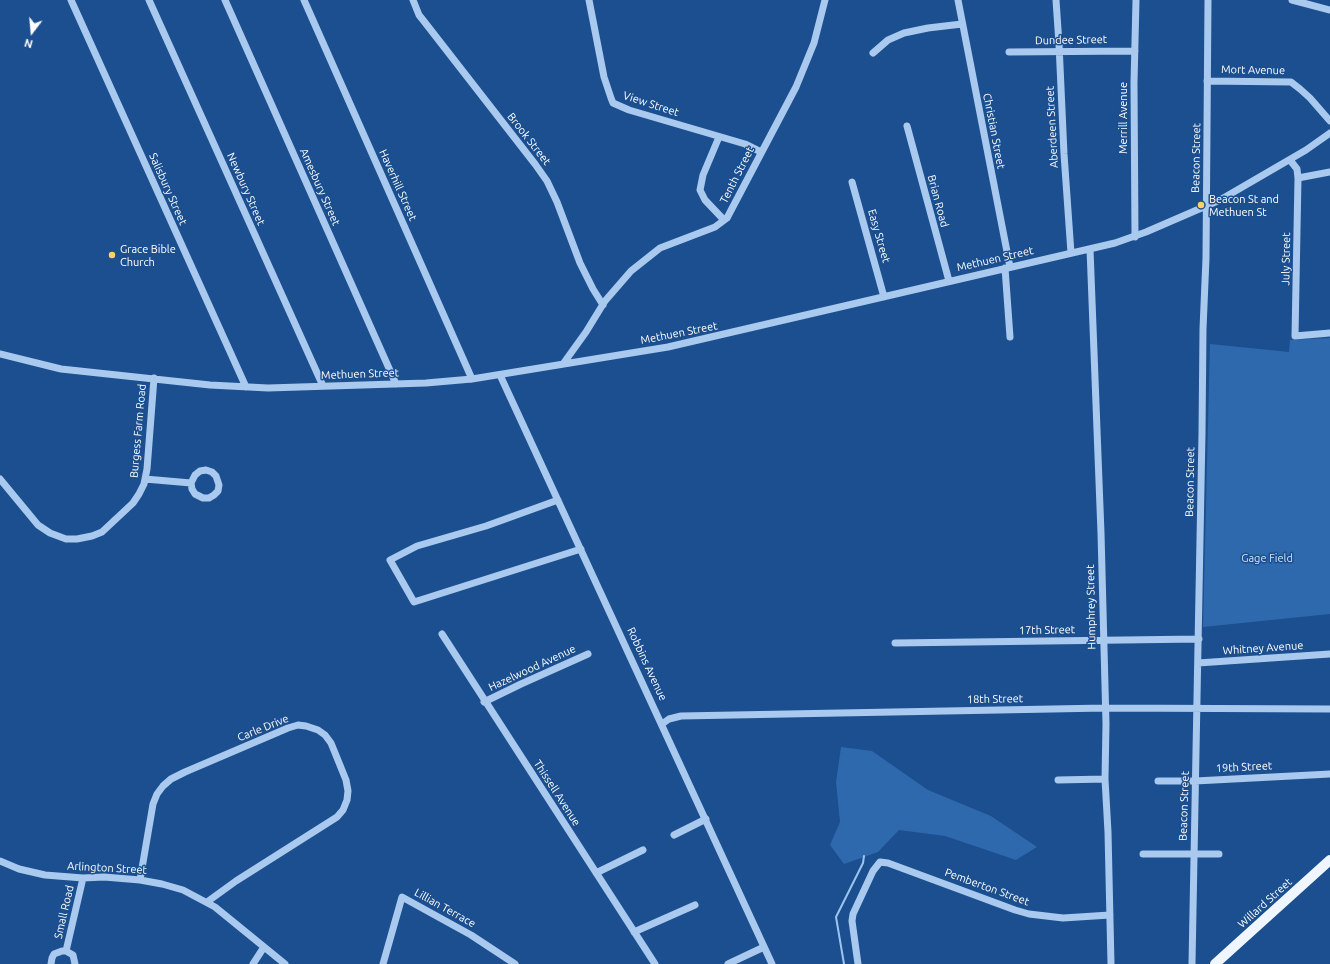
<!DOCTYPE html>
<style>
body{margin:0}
#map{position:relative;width:1330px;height:964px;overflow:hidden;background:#1b4f8f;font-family:Ubuntu,sans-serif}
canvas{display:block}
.north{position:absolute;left:12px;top:12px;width:40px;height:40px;-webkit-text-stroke:3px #1b4f8f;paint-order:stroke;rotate:196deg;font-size:11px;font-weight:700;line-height:16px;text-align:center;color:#fff}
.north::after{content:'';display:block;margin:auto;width:14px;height:18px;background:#fff;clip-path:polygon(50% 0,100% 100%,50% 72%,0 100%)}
</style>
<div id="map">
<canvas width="1330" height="964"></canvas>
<div class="north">N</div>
</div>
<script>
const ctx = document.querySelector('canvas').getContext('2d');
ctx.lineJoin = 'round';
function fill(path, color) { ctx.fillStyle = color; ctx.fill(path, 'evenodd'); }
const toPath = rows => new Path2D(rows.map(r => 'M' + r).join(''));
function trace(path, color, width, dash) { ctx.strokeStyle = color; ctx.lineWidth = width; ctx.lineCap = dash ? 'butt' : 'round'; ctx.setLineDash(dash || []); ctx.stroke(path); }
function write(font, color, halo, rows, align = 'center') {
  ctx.font = font + ' Ubuntu,sans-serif'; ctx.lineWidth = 3; ctx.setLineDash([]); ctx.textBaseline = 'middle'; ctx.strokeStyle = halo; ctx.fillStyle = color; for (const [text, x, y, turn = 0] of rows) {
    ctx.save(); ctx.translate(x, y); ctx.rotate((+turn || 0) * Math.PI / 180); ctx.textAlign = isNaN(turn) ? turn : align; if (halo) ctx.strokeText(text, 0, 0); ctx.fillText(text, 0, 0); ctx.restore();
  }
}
fill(toPath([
 [1330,338,1330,614,1203,627,1210,344,1289,352,1290,340],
 [841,747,872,751,928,790,991,816,1037,847,1016,860,945,836,899,830,878,852,844,864,830,845,840,822,836,782]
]), '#2e69ad');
trace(toPath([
 [844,964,836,917,863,863,864,856]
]), '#9cc4f0', 2);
trace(toPath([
 [71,0,246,387],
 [149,0,323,386],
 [225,0,396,384],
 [304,0,472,379],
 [413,0,419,15,423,20,535,164,547,181,557,202,580,263,593,289,603,305],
 [589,0,604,77,611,98,613,103,629,110,745,144,761,152],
 [958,0,1010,267],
 [1056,0,1059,44,1064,154,1071,253],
 [1292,0,1330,10],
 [1009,52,1135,51],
 [873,53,888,40,904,33,928,28,962,24],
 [1207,81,1291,82,1300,89,1310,98,1330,121],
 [907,126,949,281],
 [719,137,703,175,700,190,705,200,724,220],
 [1290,160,1297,169,1298,178,1295,336,1330,333],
 [1298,178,1330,172],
 [852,182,884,297],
 [1135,237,1134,83,1136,0],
 [1090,249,1101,533,1106,724,1105,779,1108,832,1111,964],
 [1005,268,1010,337],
 [0,354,61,369,210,385,268,388,426,383,472,379,668,347,1115,243,1146,232,1220,200,1306,150,1330,133],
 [563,364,586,332,605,301,631,271,660,248,715,227,727,218,796,87,814,43,825,0],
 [500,375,772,964],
 [0,479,38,525,50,533,66,539,77,539,92,536,102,532,133,503,139,494,144,484,147,469,154,378],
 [145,479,191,483,192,489,195,494,203,498,209,498,214,495,218,491,219,485,216,476,212,472,206,470,200,471,195,475,191,483],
 [558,500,486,526,417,546,390,560,414,602,581,549],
 [442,634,655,964],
 [895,643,1199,639],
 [1198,663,1330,654],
 [484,702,521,684,588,654],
 [662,724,669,719,681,716,1105,708,1330,709],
 [1058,780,1105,779],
 [1158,781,1195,781,1330,774],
 [674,835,706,819],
 [1143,854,1219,854],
 [0,861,19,869,45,875,83,878,104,877,140,880,162,884,183,890,215,907,285,964],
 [596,873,643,850],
 [140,880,153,804,157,794,163,786,171,779,185,772,288,728,298,725,306,726,318,730,325,735,331,743,346,780,348,791,347,800,343,810,337,817,236,881,207,902],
 [634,932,695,905],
 [66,951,83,878],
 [51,964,52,958,54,954,62,951,66,951,73,955,75,964],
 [253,964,264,947],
 [383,964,402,897,471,935,515,964],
 [728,964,764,947],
 [858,964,852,921,853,914,873,871,880,862,888,863,1015,910,1029,914,1063,918,1110,915],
 [1192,964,1202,433,1203,329,1206,258,1208,0]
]), '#a9c9ee', 7);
trace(toPath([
 [1215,964,1330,860]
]), '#f0f6ff', 10);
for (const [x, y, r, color] of [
 [1201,205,4,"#ffd166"],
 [112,255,4,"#ffd166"]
]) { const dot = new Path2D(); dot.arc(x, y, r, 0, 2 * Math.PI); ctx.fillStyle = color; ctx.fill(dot); trace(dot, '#1b4f8f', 1.5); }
write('11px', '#fff', '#1b4f8f', [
 ["Dundee Street",1071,40,-1],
 ["Mort Avenue",1253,70,1],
 ["View Street",651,104,18],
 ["Merrill Avenue",1123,118,-90],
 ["Aberdeen Street",1052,127,-93],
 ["Christian Street",994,131,79],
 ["Brook Street",529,139,52],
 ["Beacon Street",1196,158,-89],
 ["Tenth Street",737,175,-63],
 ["Haverhill Street",398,185,66],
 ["Amesbury Street",320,187,66],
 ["Salisbury Street",168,189,66],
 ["Newbury Street",246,189,66],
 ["Brian Road",938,201,75],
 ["Easy Street",879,236,74],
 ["Methuen Street",995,259,-13],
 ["July Street",1286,259,-89],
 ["Methuen Street",679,333,-11],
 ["Methuen Street",360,374,-2],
 ["Burgess Farm Road",138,431,-85],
 ["Beacon Street",1190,482,-89],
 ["Humphrey Street",1091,607,-91],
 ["17th Street",1047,630,-1],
 ["Whitney Avenue",1263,648,-4],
 ["Robbins Avenue",647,664,65],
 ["Hazelwood Avenue",532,668,-25],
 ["18th Street",995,699,-1],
 ["Carle Drive",263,728,-22],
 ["19th Street",1244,767,-3],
 ["Thissell Avenue",557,793,57],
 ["Beacon Street",1184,806,-88],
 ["Arlington Street",107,868,3],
 ["Pemberton Street",987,887,20],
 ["Willard Street",1265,903,-42],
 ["Lillian Terrace",445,908,29],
 ["Small Road",64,912,-77]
]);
write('11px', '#fff', '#1b4f8f', [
 ["Beacon St and",1209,199],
 ["Methuen St",1209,212],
 ["Grace Bible",120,249],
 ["Church",120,262]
], 'left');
write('11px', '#cfe3fa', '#1b4f8f', [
 ["Gage Field",1267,558]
]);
</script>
